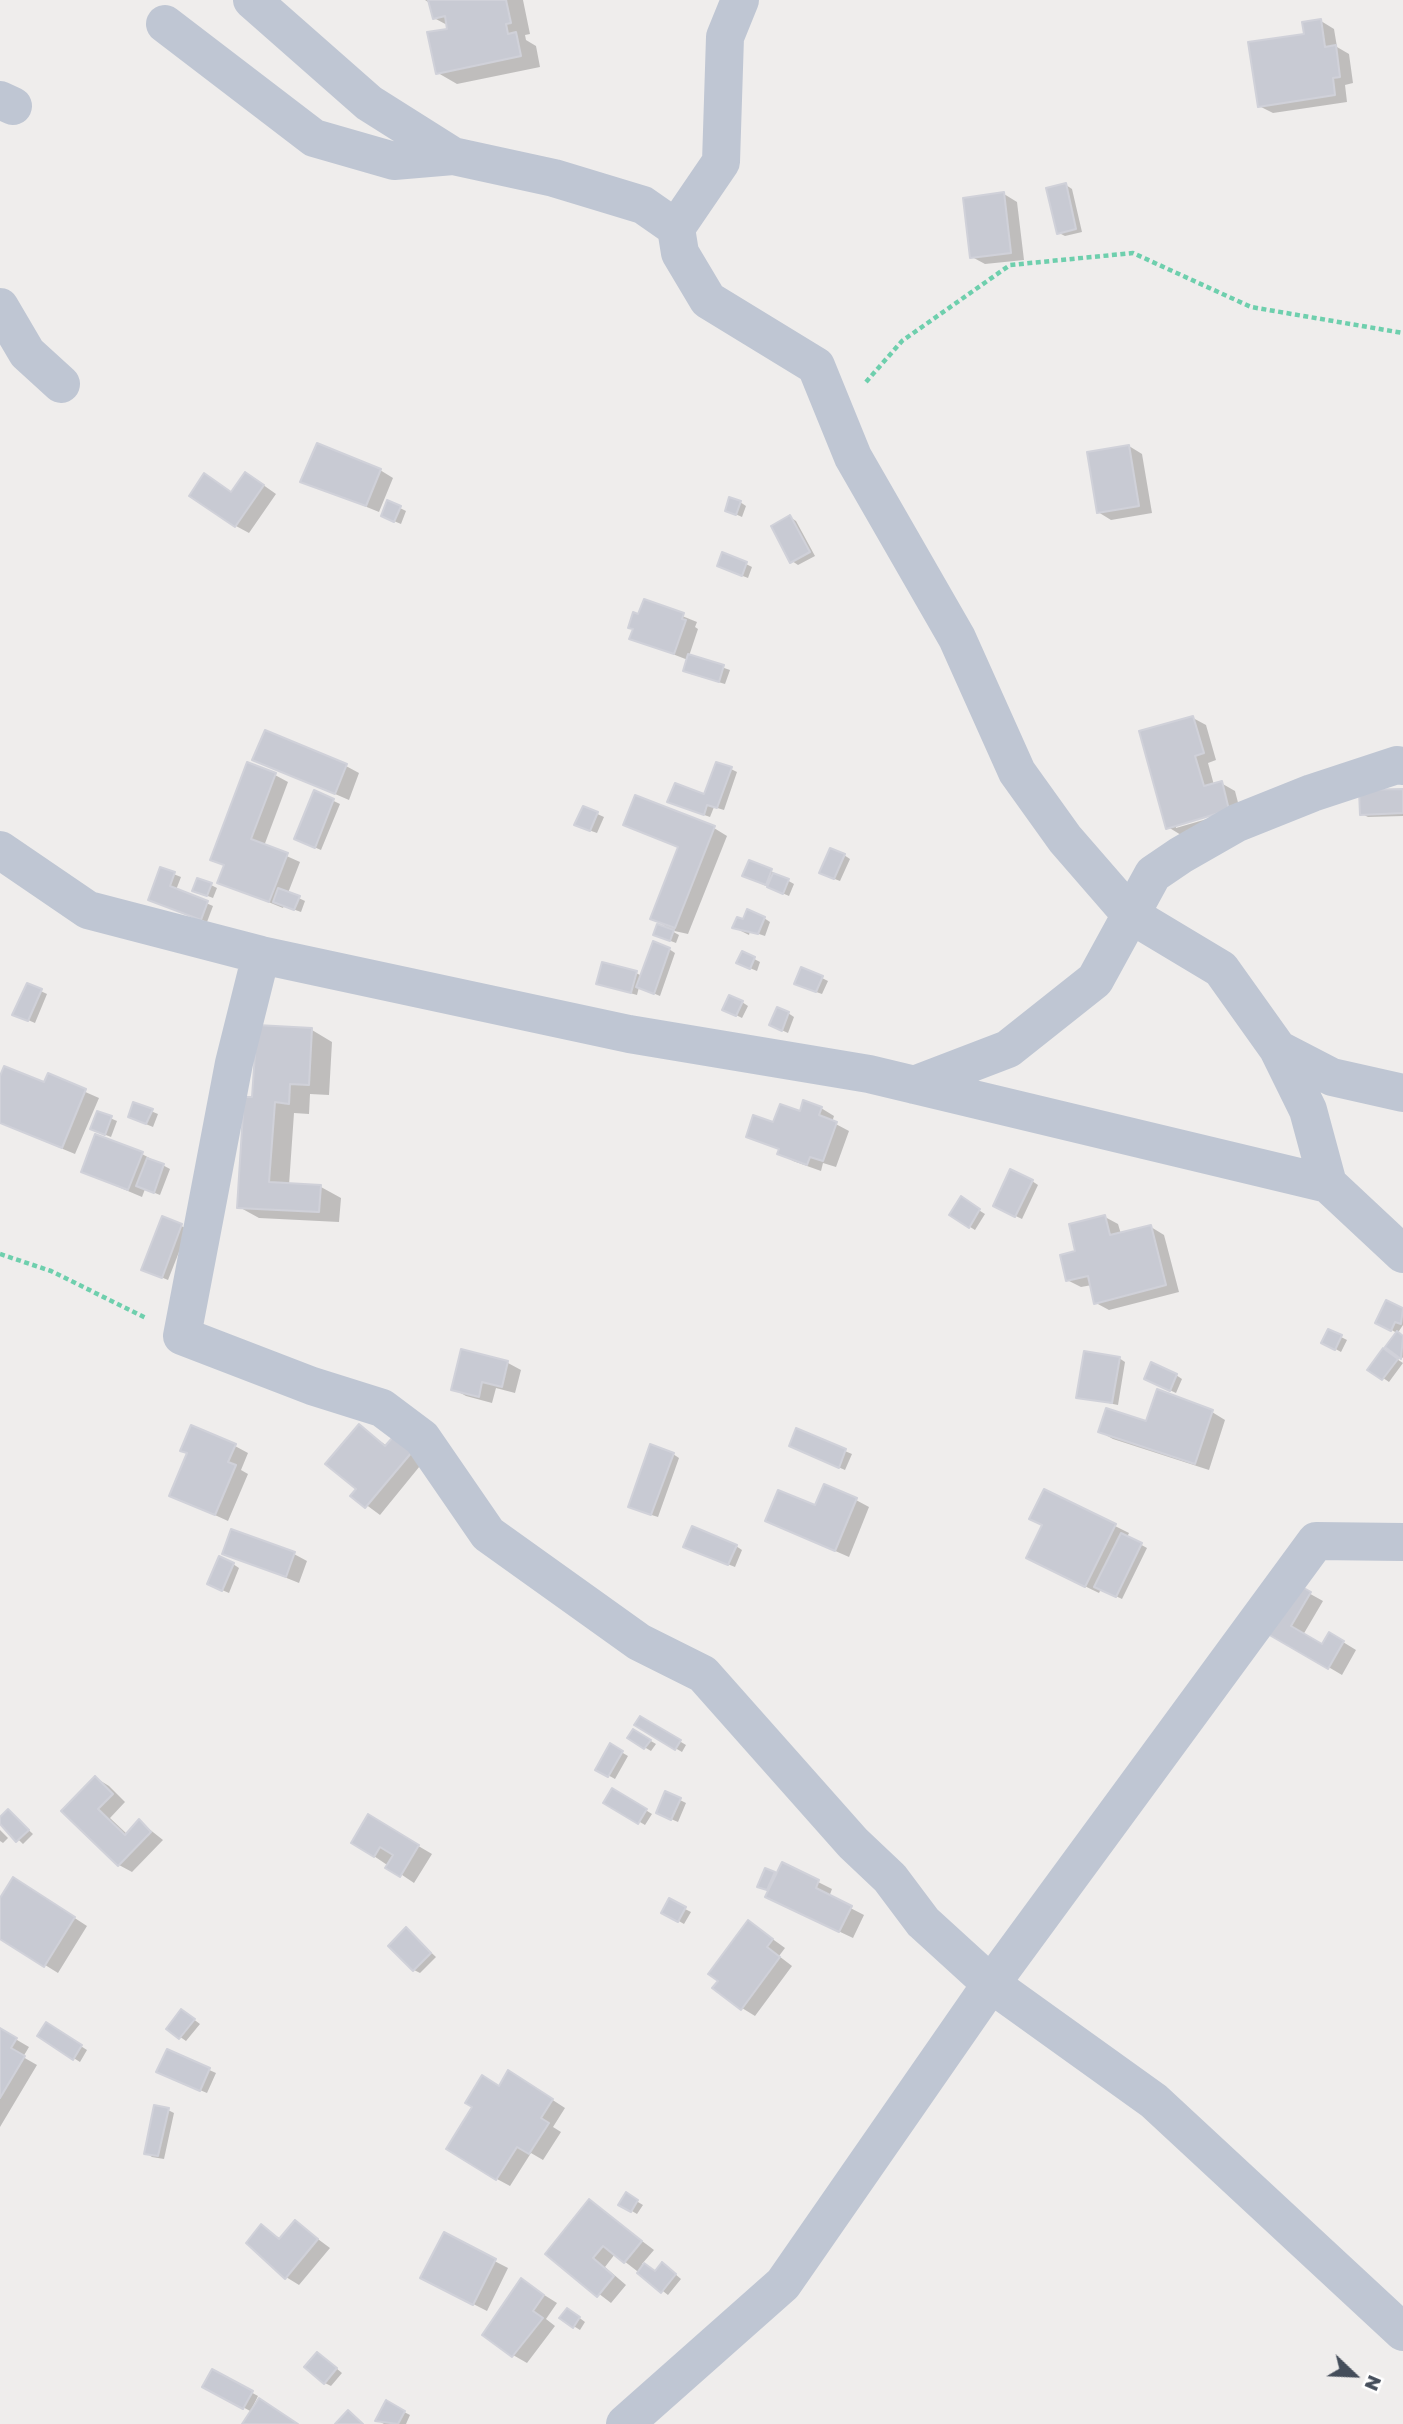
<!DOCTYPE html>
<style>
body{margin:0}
#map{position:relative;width:1403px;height:2424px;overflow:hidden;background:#efedec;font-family:"Golos Text",sans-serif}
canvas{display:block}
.north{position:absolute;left:1319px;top:2340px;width:70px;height:70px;-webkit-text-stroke:5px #fff;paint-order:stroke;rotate:113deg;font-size:19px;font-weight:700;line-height:28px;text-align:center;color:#444d5a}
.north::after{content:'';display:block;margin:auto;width:24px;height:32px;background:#444d5a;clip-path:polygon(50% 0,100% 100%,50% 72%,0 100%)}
</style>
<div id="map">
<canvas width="1403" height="2424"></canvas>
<div class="north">N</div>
</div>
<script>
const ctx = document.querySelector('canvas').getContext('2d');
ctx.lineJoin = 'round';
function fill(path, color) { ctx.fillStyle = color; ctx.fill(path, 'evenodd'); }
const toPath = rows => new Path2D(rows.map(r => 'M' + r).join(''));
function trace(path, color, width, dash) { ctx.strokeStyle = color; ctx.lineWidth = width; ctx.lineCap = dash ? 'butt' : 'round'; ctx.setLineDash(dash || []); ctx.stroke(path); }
fill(toPath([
 [425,0,523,0,530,34,525,35,526,40,536,46,540,67,457,84,438,73,449,30,449,26,434,18,431,4],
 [1321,21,1334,29,1337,47,1349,54,1353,83,1345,85,1347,102,1273,113,1259,106,1306,35],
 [1066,185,1072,189,1082,232,1065,236,1059,233],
 [1004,194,1017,202,1024,260,985,264,972,257],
 [1129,446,1142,454,1152,513,1111,520,1098,512],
 [380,470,393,478,379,512,303,481],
 [259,482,276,494,249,533,236,526,233,493],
 [388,502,406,511,401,524,389,519],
 [740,502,746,506,742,517,733,513],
 [790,517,796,521,815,556,798,565,792,561],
 [746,564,752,567,748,578,725,569],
 [645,601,697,622,695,627,698,629,689,656,730,670,725,684,691,674,688,660,631,638],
 [1193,718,1206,725,1216,760,1208,763,1214,785,1221,783,1235,791,1242,818,1181,835,1168,827],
 [1237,806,1238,810,1176,828,1176,824],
 [254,759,346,766,359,773,349,800],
 [731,769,737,772,724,810,714,807,710,817,676,805,705,796],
 [275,775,288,782,264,846,300,862,288,893,305,901,301,912,284,906,283,908,219,882,225,866,213,859],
 [1403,791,1403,816,1368,817,1362,814],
 [315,792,340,804,321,850,302,842],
 [584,808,604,817,597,833,583,828],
 [625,825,714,828,727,836,688,934,670,930,679,935,676,943,655,935,670,929,652,918,679,848],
 [844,855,850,859,840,881,827,876],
 [161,869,181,877,176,890,213,906,207,922,150,900],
 [771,871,794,884,789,896,750,879],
 [211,885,217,888,213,898,200,893],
 [764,918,770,922,765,936,750,931,749,935,735,928],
 [669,949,675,953,660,996,639,987,637,995,598,984,636,973,642,976],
 [743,953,760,962,757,971,745,966],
 [822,978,828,981,822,994,802,987],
 [28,985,47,994,35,1023,21,1017],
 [742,1002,748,1006,742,1018,730,1012],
 [788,1013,794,1017,788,1033,777,1028],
 [258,1027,312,1030,332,1042,329,1095,310,1094,309,1114,294,1113,289,1185,321,1187,341,1198,339,1222,259,1218,239,1207,254,1099],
 [49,1076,99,1098,75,1154,0,1123,0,1081,45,1084],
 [134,1104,158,1114,153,1127,136,1120],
 [821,1108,834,1116,832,1122,849,1131,836,1167,823,1163,821,1171,793,1161,780,1153,780,1150,748,1136,801,1113],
 [98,1113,117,1121,111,1137,98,1132],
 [96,1137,142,1154,170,1169,160,1195,145,1189,142,1197,83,1172],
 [1032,1181,1038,1185,1022,1219,1001,1209],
 [961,1199,985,1214,975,1230,951,1215],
 [1105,1217,1118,1224,1121,1234,1151,1227,1164,1235,1179,1292,1109,1310,1096,1303,1092,1285,1081,1287,1067,1280,1078,1253],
 [163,1218,188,1229,168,1280,149,1272],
 [1387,1302,1403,1310,1403,1325,1397,1334,1403,1337,1403,1358,1388,1347,1397,1333,1377,1322],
 [1329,1331,1347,1340,1341,1352,1323,1342],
 [462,1351,508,1363,521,1370,515,1393,496,1388,492,1403,466,1396,453,1389],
 [1389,1354,1403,1363,1389,1382,1370,1369],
 [1119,1358,1125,1362,1118,1405,1078,1397],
 [1176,1375,1182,1379,1176,1393,1152,1382],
 [1212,1412,1225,1420,1209,1470,1113,1439,1100,1432],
 [359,1426,387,1446,407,1446,424,1461,380,1515,353,1495,358,1489],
 [797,1431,852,1454,845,1470,797,1449],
 [235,1446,248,1453,241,1470,248,1474,228,1521,171,1495],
 [673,1454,679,1458,658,1517,636,1510],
 [1045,1491,1129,1533,1127,1537,1147,1548,1122,1599,1101,1589,1099,1593,1041,1565],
 [856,1500,869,1507,849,1557,767,1521],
 [736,1546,742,1550,735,1567,692,1550],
 [225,1553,294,1554,307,1561,299,1583],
 [233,1564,239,1568,229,1593,215,1587],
 [1296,1586,1323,1601,1303,1635,1323,1647,1330,1634,1356,1650,1342,1675,1269,1632],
 [641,1718,686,1745,682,1752,636,1725],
 [634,1731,656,1744,651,1751,629,1738],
 [611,1746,628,1756,615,1779,597,1769],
 [96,1778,109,1786,125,1802,110,1818,127,1834,139,1821,163,1840,132,1872,119,1865,64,1811],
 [613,1790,652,1814,645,1825,606,1802],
 [680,1800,686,1803,678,1822,664,1816],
 [8,1811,33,1834,23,1844,0,1822],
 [369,1817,432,1854,414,1883,353,1842],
 [0,1830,8,1838,3,1843,0,1841],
 [782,1864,832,1889,829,1897,864,1915,853,1938,781,1904,770,1891,760,1886,766,1870,777,1875],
 [27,1887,87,1926,58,1973,0,1937,0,1901],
 [669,1901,691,1912,684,1924,663,1912],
 [749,1922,785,1948,779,1956,792,1966,755,2016,742,2008],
 [406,1929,436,1957,420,1973,414,1970],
 [188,2015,200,2024,186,2041,169,2029],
 [46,2024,87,2050,80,2062,39,2036],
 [0,2030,29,2047,23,2057,37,2065,0,2127],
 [167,2051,216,2073,207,2093,164,2075],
 [522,2080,565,2108,553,2127,561,2132,543,2160,531,2153,510,2186,497,2179,500,2087],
 [168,2110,174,2113,164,2159,152,2157,146,2153],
 [626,2195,643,2205,637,2214,620,2204],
 [589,2201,654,2250,642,2264,656,2273,668,2268,681,2279,668,2295,615,2254,605,2267,626,2285,611,2303,547,2254],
 [295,2222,330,2248,299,2285,286,2277,262,2227,281,2239],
 [444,2235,508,2268,487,2311,436,2285],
 [522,2281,557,2303,546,2319,555,2326,527,2363,513,2355],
 [573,2313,585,2322,580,2330,561,2318],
 [324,2358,342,2373,331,2386,325,2383],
 [212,2371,258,2396,252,2408,296,2424,245,2424,252,2412,204,2386],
 [387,2403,410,2415,406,2424,384,2424,377,2420]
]), '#0003');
const building = toPath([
 [428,0,506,0,511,23,506,24,508,34,516,32,521,56,436,74,427,32,447,29,445,16,433,19,428,0],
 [1321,19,1325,47,1336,45,1340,77,1333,78,1335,95,1258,107,1248,42,1304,34,1302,22,1321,19],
 [1066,183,1076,229,1057,234,1046,188,1066,183],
 [1004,192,1011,253,970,258,963,198,1004,192],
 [317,443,381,469,366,506,300,482,317,443],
 [1129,445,1139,506,1097,513,1087,452,1129,445],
 [245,472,264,485,235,527,189,496,204,473,231,492,245,472],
 [729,497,741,501,736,515,725,511,729,497],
 [387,500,401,506,394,522,381,516,387,500],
 [790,515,810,552,790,563,771,526,790,515],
 [722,552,747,562,742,576,717,566,722,552],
 [644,599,684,613,682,619,686,620,674,654,629,639,633,629,628,628,633,612,638,614,644,599],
 [688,654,724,665,719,682,683,671,688,654],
 [1193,716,1204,753,1195,756,1204,786,1222,781,1229,810,1166,829,1139,731,1193,716],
 [265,730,347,764,335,794,252,760,265,730],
 [247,762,276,773,251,839,288,853,269,902,217,883,224,865,210,860,247,762],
 [716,762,732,767,717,808,707,805,704,815,667,802,675,783,704,794,716,762],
 [1403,789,1403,813,1360,815,1359,790,1403,789],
 [314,790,334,799,315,848,294,839,314,790],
 [635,795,715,826,675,928,650,919,678,847,623,825,635,795],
 [583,806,598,812,590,831,574,825,583,806],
 [830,848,845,854,834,879,819,873,830,848],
 [749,860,772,869,766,885,742,876,749,860],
 [160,867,175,872,170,886,208,901,201,920,148,900,160,867],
 [773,873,789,879,783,894,767,887,773,873],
 [197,878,212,883,207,896,192,891,197,878],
 [278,888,300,896,294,910,273,902,278,888],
 [747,909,765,917,758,934,732,928,737,917,743,919,747,909],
 [657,924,674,930,670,941,653,935,657,924],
 [653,941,670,948,654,994,636,987,653,941],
 [742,951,755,957,750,969,736,963,742,951],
 [602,962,637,971,631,993,596,984,602,962],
 [801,967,823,976,816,992,794,984,801,967],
 [27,983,42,989,28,1021,12,1015,27,983],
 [729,995,743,1001,736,1016,722,1010,729,995],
 [777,1007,789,1012,782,1031,769,1025,777,1007],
 [257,1025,312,1028,309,1085,290,1084,289,1104,275,1102,269,1182,321,1185,319,1212,237,1208,244,1097,252,1097,257,1025],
 [4,1066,44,1082,48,1073,86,1089,62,1148,0,1123,0,1076,4,1066],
 [803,1100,822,1107,819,1115,837,1122,823,1161,810,1157,807,1165,777,1154,779,1149,746,1137,753,1115,773,1122,780,1104,800,1111,803,1100],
 [133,1102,153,1109,146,1124,128,1117,133,1102],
 [97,1111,112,1116,105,1135,90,1129,97,1111],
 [95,1134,143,1152,128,1190,81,1172,95,1134],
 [147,1158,164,1164,154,1193,136,1186,147,1158],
 [1010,1169,1033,1180,1015,1217,993,1206,1010,1169],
 [961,1196,980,1209,969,1228,949,1215,961,1196],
 [1105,1215,1110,1235,1151,1225,1166,1285,1094,1304,1088,1276,1066,1281,1060,1255,1075,1251,1069,1224,1105,1215],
 [162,1216,182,1224,162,1278,141,1270,162,1216],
 [1386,1300,1403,1308,1401,1324,1395,1322,1391,1331,1375,1323,1386,1300],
 [1328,1329,1342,1335,1335,1350,1321,1343,1328,1329],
 [1397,1331,1403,1336,1401,1359,1385,1347,1397,1331],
 [1383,1348,1398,1359,1382,1380,1367,1370,1383,1348],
 [461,1349,508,1361,502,1387,482,1382,479,1397,451,1390,461,1349],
 [1084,1351,1120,1357,1112,1403,1076,1398,1084,1351],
 [1151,1362,1177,1374,1170,1391,1144,1379,1151,1362],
 [1157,1389,1213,1410,1195,1464,1098,1432,1106,1408,1146,1421,1157,1389],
 [359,1424,385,1446,393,1437,412,1452,365,1508,350,1496,356,1489,325,1464,359,1424],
 [191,1425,236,1444,228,1462,236,1465,215,1515,169,1496,187,1453,180,1451,191,1425],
 [796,1428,846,1449,839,1468,789,1446,796,1428],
 [650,1444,674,1453,651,1515,628,1507,650,1444],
 [824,1484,857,1498,835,1551,765,1521,778,1490,815,1505,824,1484],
 [1044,1489,1116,1524,1085,1587,1026,1558,1042,1525,1029,1519,1044,1489],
 [692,1526,737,1545,728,1565,683,1547,692,1526],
 [231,1529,295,1552,286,1577,222,1554,231,1529],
 [1121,1533,1142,1543,1116,1597,1094,1587,1121,1533],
 [219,1556,234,1563,222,1591,207,1584,219,1556],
 [1295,1583,1311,1592,1291,1626,1322,1644,1329,1632,1344,1641,1328,1669,1266,1633,1295,1583],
 [640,1716,681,1740,675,1750,634,1725,640,1716],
 [633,1729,651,1740,644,1749,627,1738,633,1729],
 [610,1743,623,1751,608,1777,595,1770,610,1743],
 [95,1776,113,1794,98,1809,125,1835,139,1819,151,1832,118,1866,61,1811,95,1776],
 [612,1788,647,1809,638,1824,603,1803,612,1788],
 [665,1791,681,1798,671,1820,656,1813,665,1791],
 [8,1809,29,1830,16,1842,0,1824,0,1817,8,1809],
 [368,1814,419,1845,400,1877,385,1868,393,1855,380,1847,374,1857,351,1843,368,1814],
 [782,1862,819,1880,816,1888,852,1906,839,1932,765,1897,782,1862],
 [765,1868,775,1872,767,1890,757,1887,765,1868],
 [13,1877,75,1917,44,1967,0,1939,0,1898,13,1877],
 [669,1898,686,1907,678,1922,661,1913,669,1898],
 [748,1920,773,1939,767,1947,780,1957,741,2010,712,1988,718,1981,708,1974,748,1920],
 [406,1927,431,1953,413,1971,388,1946,406,1927],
 [181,2009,195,2019,179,2039,166,2029,181,2009],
 [46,2022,82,2045,73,2060,37,2036,46,2022],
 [0,2028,17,2038,11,2048,25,2056,0,2098,0,2028],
 [167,2049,210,2068,200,2091,156,2072,167,2049],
 [508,2070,553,2099,541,2118,549,2123,529,2154,517,2147,496,2180,446,2149,472,2107,465,2103,482,2075,499,2086,508,2070],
 [154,2105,169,2108,158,2156,144,2154,154,2105],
 [626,2192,638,2200,631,2212,618,2205,626,2192],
 [589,2199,642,2241,624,2263,603,2246,593,2258,614,2276,597,2297,545,2254,589,2199],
 [295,2220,318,2239,285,2279,246,2243,261,2224,279,2239,295,2220],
 [444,2232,496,2259,473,2305,420,2278,444,2232],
 [662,2262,676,2274,661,2293,637,2273,644,2263,655,2271,662,2262],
 [521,2278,544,2295,533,2311,543,2318,512,2357,482,2335,521,2278],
 [567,2308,580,2317,573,2328,559,2318,567,2308],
 [317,2352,337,2368,324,2384,304,2367,317,2352],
 [212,2369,253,2391,243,2409,202,2387,212,2369],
 [259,2398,298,2424,242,2424,259,2398],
 [386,2400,405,2411,398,2424,375,2421,386,2400],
 [348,2410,363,2424,335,2424,348,2410]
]);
fill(building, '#c8cad3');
trace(building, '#d0d1d9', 2);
trace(toPath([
 [866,382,902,341,1010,265,1133,253,1251,307,1403,333],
 [0,1254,51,1271,146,1318]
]), '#6ecfad', 4.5, [5, 3.5]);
trace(toPath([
 [252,0,369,103,453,156,554,178,643,205,676,228],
 [740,0,725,37,721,162,676,228,680,253,708,300,816,366,853,457,957,638,1017,772,1065,839,1131,915,1221,969,1278,1049,1308,1110,1328,1184,1403,1254],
 [165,24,314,138,394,161,453,156],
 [0,100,13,106],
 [0,307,27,353,61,384],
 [0,850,88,910,261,955,629,1034,869,1074,1328,1184],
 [261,955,234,1063,182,1336,312,1386,382,1408,422,1438,488,1534,639,1642,703,1674,853,1843,890,1878,923,1922,991,1984,1154,2101,1403,2332],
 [1278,1049,1332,1077,1403,1093],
 [914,1085,1008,1049,1095,980,1153,874,1181,855,1237,823,1312,793,1397,765,1403,766],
 [625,2424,783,2284,991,1984,1316,1541,1403,1542]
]), '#bfc6d3', 38);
</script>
